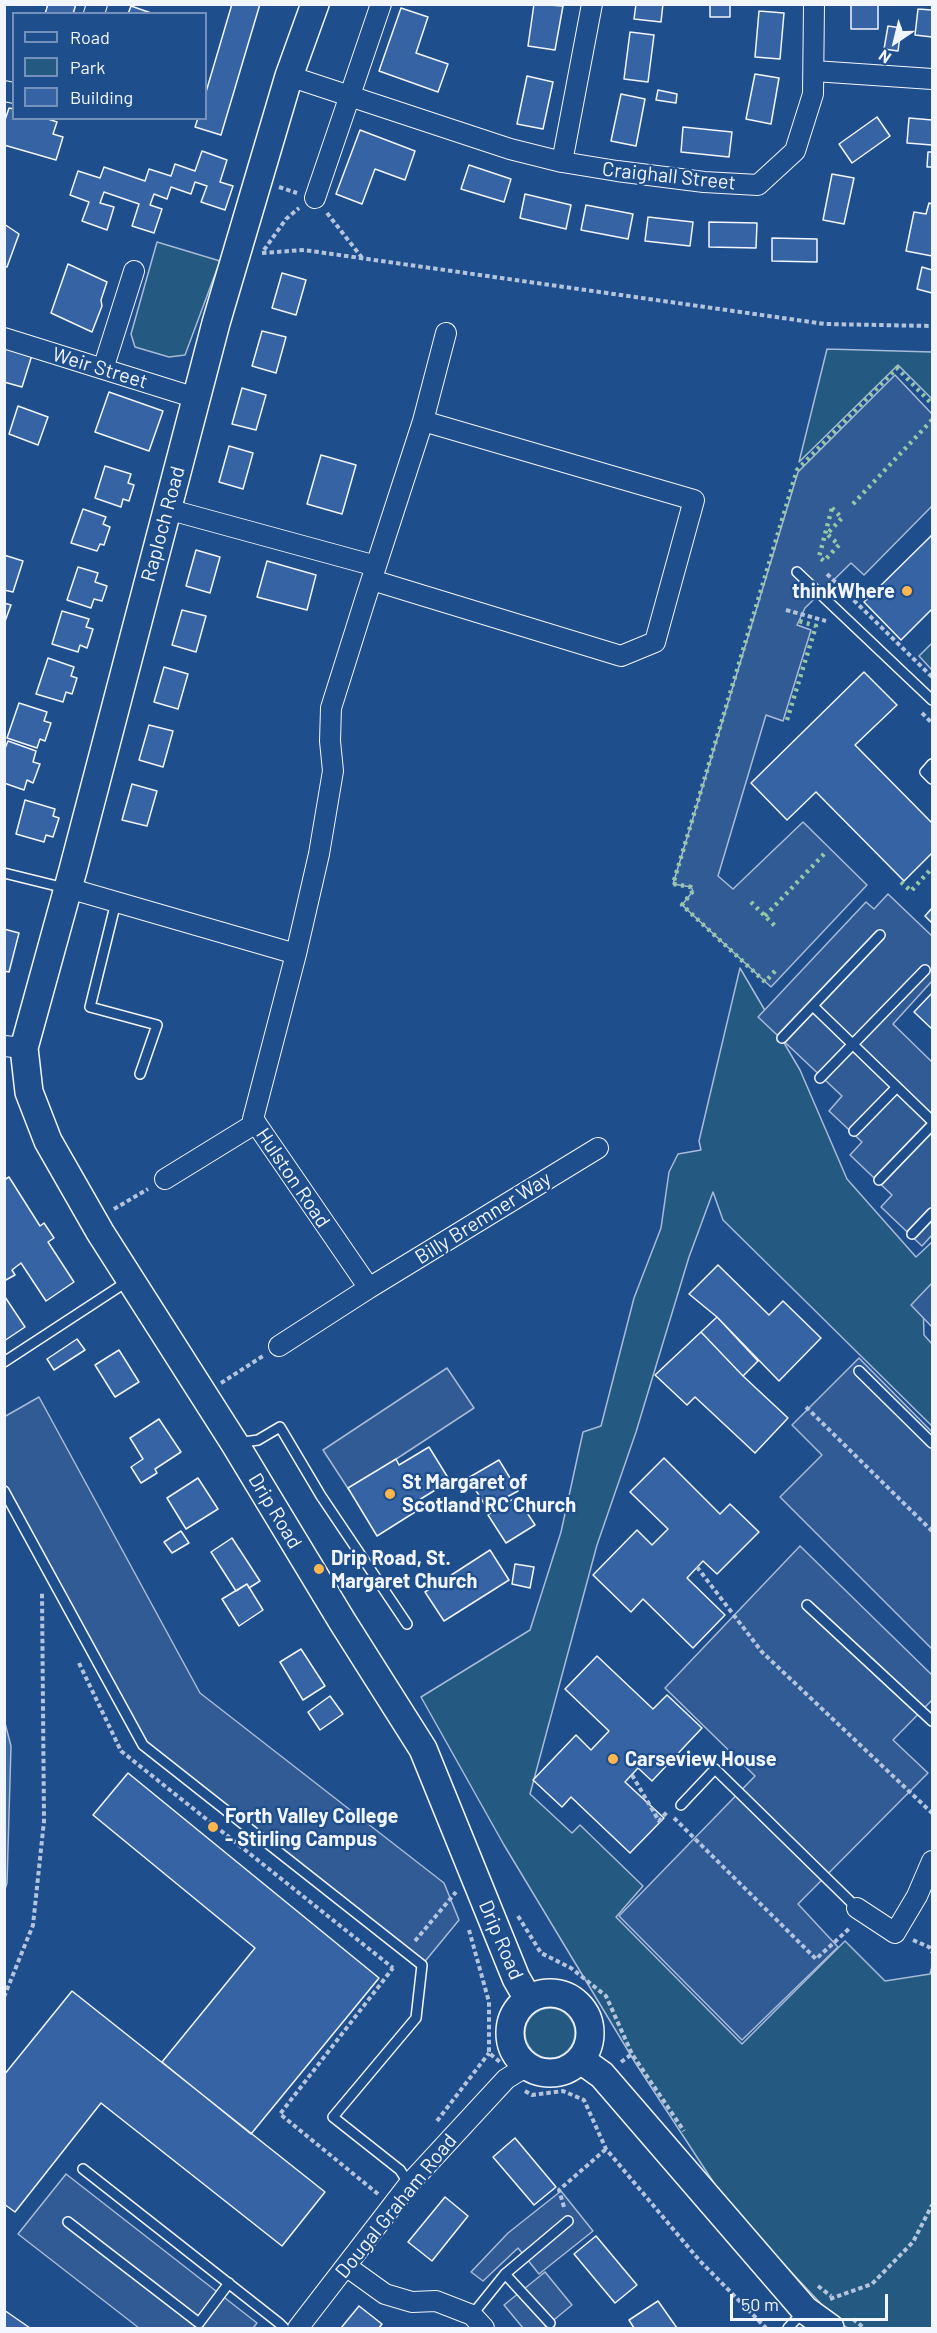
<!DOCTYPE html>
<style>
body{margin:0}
#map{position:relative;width:937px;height:2333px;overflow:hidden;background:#1f4e8c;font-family:Barlow,sans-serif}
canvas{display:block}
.frame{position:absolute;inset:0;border:6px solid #f2f6ff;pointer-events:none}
.legend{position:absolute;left:12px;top:12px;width:195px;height:108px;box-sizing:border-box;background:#1f4e8c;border:2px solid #7391ba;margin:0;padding:8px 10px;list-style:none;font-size:18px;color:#f2f6ff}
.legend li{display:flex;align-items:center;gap:12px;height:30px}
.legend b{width:30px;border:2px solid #7391ba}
.north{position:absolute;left:865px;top:12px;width:60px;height:60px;-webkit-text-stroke:4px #1f4e8c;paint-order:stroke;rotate:215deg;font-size:16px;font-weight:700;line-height:24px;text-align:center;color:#f2f6ff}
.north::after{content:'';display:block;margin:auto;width:21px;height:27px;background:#f2f6ff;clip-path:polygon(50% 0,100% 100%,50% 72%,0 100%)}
.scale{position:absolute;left:730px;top:2294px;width:158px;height:27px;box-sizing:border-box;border:3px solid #f2f6ff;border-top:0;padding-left:8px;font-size:18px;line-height:21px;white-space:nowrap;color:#f2f6ff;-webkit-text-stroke:4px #1f4e8c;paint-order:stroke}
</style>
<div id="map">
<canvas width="937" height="2333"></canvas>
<div class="frame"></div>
<ul class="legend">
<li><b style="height:8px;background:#1f4e8c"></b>Road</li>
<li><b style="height:16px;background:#245a82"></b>Park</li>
<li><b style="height:16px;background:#3563a3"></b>Building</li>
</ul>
<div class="north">N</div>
<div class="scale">50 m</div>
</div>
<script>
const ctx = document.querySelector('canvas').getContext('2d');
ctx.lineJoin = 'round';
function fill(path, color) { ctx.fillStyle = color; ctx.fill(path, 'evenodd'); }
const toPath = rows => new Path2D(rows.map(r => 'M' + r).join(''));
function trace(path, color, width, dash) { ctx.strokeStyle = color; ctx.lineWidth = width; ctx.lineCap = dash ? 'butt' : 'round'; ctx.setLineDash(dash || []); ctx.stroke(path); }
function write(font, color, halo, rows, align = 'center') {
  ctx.font = font + ' Barlow,sans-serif'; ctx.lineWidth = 4.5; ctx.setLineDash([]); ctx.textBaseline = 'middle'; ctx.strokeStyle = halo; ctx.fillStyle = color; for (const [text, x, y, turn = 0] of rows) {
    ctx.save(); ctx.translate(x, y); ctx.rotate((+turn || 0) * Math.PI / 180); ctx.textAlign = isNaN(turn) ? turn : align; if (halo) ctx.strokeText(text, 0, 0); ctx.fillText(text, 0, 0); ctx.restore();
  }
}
const green = toPath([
 [157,242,220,261,185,355,169,357,135,347,131,334,157,242],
 [827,349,932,352,932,399,898,365,799,462,827,349],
 [932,643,932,670,919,656,932,643],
 [740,968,800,1070,847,1179,916,1257,932,1242,932,1291,923,1300,924,1335,932,1344,932,1426,723,1220,713,1192,689,1257,636,1432,597,1545,530,1794,572,1833,580,1825,643,1886,616,1917,742,2044,845,1941,885,1981,930,1974,932,1966,932,2328,848,2328,840,2324,729,2206,636,2064,504,1845,421,1697,530,1630,561,1532,583,1432,601,1426,634,1298,661,1228,669,1172,678,1154,701,1150,699,1141,740,968],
 '525 2033a25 25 0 1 1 50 0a25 25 0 1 1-50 0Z'
]);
fill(green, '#245a82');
trace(green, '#a8bbd7', 1.5);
const parking = toPath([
 [895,375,932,414,932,506,864,575,851,563,805,608,797,625,811,630,783,721,766,715,718,876,733,889,803,822,867,885,771,987,682,905,693,891,691,887,673,884,798,472,895,375],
 [888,894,932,936,932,981,893,1024,932,1062,932,1235,922,1246,881,1207,892,1195,850,1155,862,1142,829,1111,842,1096,758,1017,866,902,874,909,888,894],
 [932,1283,932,1327,911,1305,932,1283],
 [859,1358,932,1432,932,1649,780,1497,822,1455,792,1425,859,1358],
 [447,1368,474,1408,349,1490,323,1450,447,1368],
 [39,1397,200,1693,444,1883,459,1920,422,1965,143,1745,5,1491,4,1417,39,1397],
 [800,1546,932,1675,932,1700,893,1740,928,1773,798,1904,838,1947,742,2040,619,1916,755,1776,665,1688,800,1546],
 [66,2174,257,2323,253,2328,139,2328,18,2234,66,2174],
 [561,2191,593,2231,539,2274,518,2248,483,2281,471,2272,508,2233,561,2191],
 [545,2272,572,2305,544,2328,523,2328,504,2305,545,2272]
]);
fill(parking, '#305b95');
trace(parking, '#a8bbd7', 1.5);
const water = toPath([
 [5,1723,11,1746,7,1883,5,1889,5,1723]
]);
fill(water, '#3b69a3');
trace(water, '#a8bbd7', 1.5);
const building = toPath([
 [48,4,76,4,73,14,45,14,48,4],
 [232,4,260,4,221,135,195,127,198,118,206,118,206,92,232,4],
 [534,4,563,6,555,50,528,46,534,4],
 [636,4,663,4,661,22,634,19,636,4],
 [710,4,730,4,730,17,710,17,710,4],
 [851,4,878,4,878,29,851,29,851,4],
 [131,6,154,14,128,14,131,6],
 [401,8,428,17,416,53,448,64,438,92,379,71,401,8],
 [918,9,932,10,932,37,915,35,918,9],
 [759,11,784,13,780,59,755,57,759,11],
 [888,26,901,28,898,51,884,49,888,26],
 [630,32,654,35,648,82,624,79,630,32],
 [755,74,779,78,771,124,746,119,755,74],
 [527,76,553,82,543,129,517,124,527,76],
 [658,90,677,94,676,103,656,100,658,90],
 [621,94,645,99,636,146,611,141,621,94],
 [9,108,14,109,14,118,45,118,57,122,53,134,63,137,56,160,4,145,4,123,9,108],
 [877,117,890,136,852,163,839,144,877,117],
 [909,118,932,120,932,145,907,143,909,118],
 [683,127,732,132,729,157,681,152,683,127],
 [360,130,415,151,405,180,375,169,362,204,336,194,360,130],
 [202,151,227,160,220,182,233,186,225,210,201,202,207,186,195,182,191,194,171,187,167,199,154,194,150,205,162,209,154,233,132,226,139,204,104,192,100,203,114,207,107,230,82,221,89,202,70,195,78,171,100,178,104,167,145,181,149,169,171,176,175,164,195,171,202,151],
 [928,152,932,152,932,167,927,167,928,152],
 [469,165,511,179,504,202,461,189,469,165],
 [832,174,854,178,844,224,823,220,832,174],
 [525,194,571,205,566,229,520,218,525,194],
 [929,203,932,204,932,256,906,251,914,212,926,214,929,203],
 [586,205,633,214,628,239,581,230,586,205],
 [648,217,693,222,690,246,645,241,648,217],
 [709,222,757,223,756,248,709,247,709,222],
 [4,224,19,234,7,267,4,266,4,224],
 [772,238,817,239,817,262,772,261,772,238],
 [68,264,107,282,101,300,102,306,92,332,51,313,68,264],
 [922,267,932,270,932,293,917,289,922,267],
 [282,273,306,280,296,315,272,308,282,273],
 [262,331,286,337,276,373,252,366,262,331],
 [4,346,32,355,22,387,4,382,4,346],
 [242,388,266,395,256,430,232,424,242,388],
 [109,392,163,411,149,451,95,432,109,392],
 [18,406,48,417,38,445,9,434,18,406],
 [229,446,253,453,243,489,219,482,229,446],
 [321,455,356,465,342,514,307,504,321,455],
 [105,466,131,474,128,483,134,485,129,501,123,499,121,507,95,498,105,466],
 [83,509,106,517,103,524,110,527,104,545,100,544,97,551,71,543,83,509],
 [932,535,932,609,901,640,864,602,932,535],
 [196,550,220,557,210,593,186,586,196,550],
 [4,555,23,561,13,592,4,590,4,555],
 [267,561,316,575,307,610,257,597,267,561],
 [78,567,98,573,95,582,107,586,102,601,94,599,91,608,67,600,78,567],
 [4,603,11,605,4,624,4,603],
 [182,610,206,616,196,652,172,645,182,610],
 [62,611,89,619,86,627,93,629,87,648,80,645,78,652,52,644,62,611],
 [48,658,74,667,71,676,77,678,72,694,66,692,63,702,36,694,48,658],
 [164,667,188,674,178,709,154,702,164,667],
 [864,672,897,705,855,745,932,823,932,853,904,881,816,792,787,820,751,783,864,672],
 [19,703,47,712,44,721,51,723,45,741,40,739,37,748,7,738,19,703],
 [149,725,173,731,163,767,139,760,149,725],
 [8,741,36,751,33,762,40,764,33,783,27,780,24,790,4,783,4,751,8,741],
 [132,784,157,791,147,826,122,820,132,784],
 [25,800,55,809,53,816,59,818,53,837,46,835,44,842,16,834,25,800],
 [932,908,932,923,925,916,932,908],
 [4,929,19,933,9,972,4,971,4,929],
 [932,993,932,1029,914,1012,932,993],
 [9,1177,40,1226,44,1223,54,1238,48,1242,74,1282,46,1301,21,1263,12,1270,15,1275,4,1281,4,1180,9,1177],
 [718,1265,769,1315,783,1301,821,1338,779,1381,717,1317,689,1294,718,1265],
 [5,1297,25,1327,4,1341,4,1298,5,1297],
 [717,1317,758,1361,743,1376,701,1332,717,1317],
 [701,1332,743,1376,788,1418,755,1453,695,1397,687,1405,655,1375,701,1332],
 [77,1339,85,1350,54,1370,47,1359,77,1339],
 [119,1350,139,1382,115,1397,95,1365,119,1350],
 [159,1419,181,1452,155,1469,157,1473,141,1483,131,1467,143,1459,130,1438,159,1419],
 [429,1447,450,1481,419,1500,423,1507,377,1536,348,1488,396,1459,399,1465,429,1447],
 [664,1458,720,1514,730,1504,759,1532,717,1574,703,1561,687,1578,725,1615,693,1648,643,1599,631,1612,593,1575,637,1530,652,1545,668,1529,630,1492,664,1458],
 [499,1460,518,1491,507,1497,510,1501,517,1497,535,1525,506,1543,488,1515,497,1509,494,1504,487,1508,468,1478,499,1460],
 [198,1478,218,1509,186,1529,167,1498,198,1478],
 [181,1531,189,1543,172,1553,164,1542,181,1531],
 [232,1538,260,1581,249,1588,247,1584,236,1591,211,1552,232,1538],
 [490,1550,509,1580,444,1621,425,1592,490,1550],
 [515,1564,534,1567,530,1588,512,1584,515,1564],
 [247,1584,263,1610,239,1626,222,1599,247,1584],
 [301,1649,325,1686,303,1700,280,1662,301,1649],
 [597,1656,653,1709,667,1695,702,1728,652,1781,638,1768,625,1782,664,1818,630,1853,571,1797,562,1807,533,1780,576,1735,591,1750,609,1731,565,1689,597,1656],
 [330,1696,343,1714,320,1730,308,1712,330,1696],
 [128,1773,379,1978,251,2134,162,2062,255,1948,93,1815,128,1773],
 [72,1991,325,2192,282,2246,101,2103,15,2212,4,2204,4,2075,72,1991],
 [515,2138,556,2187,534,2205,493,2157,515,2138],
 [445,2197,468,2216,432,2261,408,2242,445,2197],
 [596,2236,637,2285,615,2303,574,2254,596,2236],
 [658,2301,677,2328,634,2328,629,2320,658,2301],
 [359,2306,382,2324,379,2328,341,2328,359,2306],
 [4,2310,30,2328,4,2328,4,2310]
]);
fill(building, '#3563a3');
trace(building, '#f2f6ff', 1.5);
const lane = toPath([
 [797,572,932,700],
 [932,764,925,772,932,779],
 [4,873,65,888],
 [116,902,90,1007,157,1025,140,1074],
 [813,1006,932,1121],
 [782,1038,880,935],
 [820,1078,925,970],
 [854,1131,897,1087],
 [879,1180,932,1125],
 [912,1234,932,1213],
 [4,1362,128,1281],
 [859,1371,932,1443],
 [237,1443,258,1440,280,1427,321,1496,407,1624],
 [4,1491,143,1745,422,1965,416,2018,333,2117,400,2170,409,2184],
 [807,1605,932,1721],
 [681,1805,715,1769,857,1908],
 [83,2169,279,2323,284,2328],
 [68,2222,199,2323,229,2283],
 [505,2274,550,2323],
 [472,2315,505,2274,568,2221],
 [788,2328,803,2312]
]);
const street = toPath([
 [94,14,97,4],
 [814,71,932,79],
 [289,76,510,149,562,162,617,171,704,182,758,185,795,151,813,94,814,4],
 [4,91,14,93],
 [562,162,592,4],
 [315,198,381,4],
 [4,338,196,398],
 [103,369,134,271],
 [423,421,446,333],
 [167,509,376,566],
 [68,888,296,954],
 [4,1046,24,1048],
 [165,1179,256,1123],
 [369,1288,253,1119,296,954,319,854,333,771,330,741,331,708,365,600,423,421,694,500,655,642,621,656,372,580],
 [279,1346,369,1288,598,1148],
 [857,1908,895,1933,917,1896,932,1861],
 [346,2266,385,2294,412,2302,436,2301,472,2315,484,2328],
 [298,2328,409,2184,506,2079,527,2066]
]);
const secondary = toPath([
 [315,4,289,76,216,323,73,870,24,1048,29,1092,48,1141,100,1232,235,1444,342,1621,423,1749,516,1978,528,1999],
 '510 2033a40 40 0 1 1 80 0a40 40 0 1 1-80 0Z',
 [581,2060,602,2075,805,2310,830,2328]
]);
trace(lane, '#f2f6ff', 12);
trace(street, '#f2f6ff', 22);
trace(secondary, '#f2f6ff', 30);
trace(toPath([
 [279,187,297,193],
 [327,213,363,259],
 [264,250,286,219,299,208],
 [262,253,304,250,825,324,932,326],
 [827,574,932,677],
 [786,610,826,621],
 [922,713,932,723],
 [114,1209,148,1189],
 [221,1383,263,1356],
 [806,1407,932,1531],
 [697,1567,762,1652,932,1813],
 [79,1663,121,1751,393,1968],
 [632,1775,659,1821,667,1812,669,1813],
 [674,1818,816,1959,851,1927],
 [518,1916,541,1953,571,1968,606,1996,632,2054,684,2131],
 [469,1930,489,2002,489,2053,500,2062],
 [913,1940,929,1947,932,1952],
 [415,1941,456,1892],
 [4,1997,33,1925,44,1821,42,1592],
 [621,2062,632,2054],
 [525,2091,532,2095,563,2091,584,2100,606,2149,699,2260,766,2328],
 [437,2121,489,2053],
 [378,2194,280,2114,393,1968],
 [564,2207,559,2190,606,2149],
 [818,2286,831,2296],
 [830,2299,872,2284,913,2242,932,2205],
 [853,2319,864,2328]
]), '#b3c4dc', 4, [4.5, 3]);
trace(lane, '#1f4e8c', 9);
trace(street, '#1f4e8c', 20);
trace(secondary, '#1f4e8c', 27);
trace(toPath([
 [853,504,932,420],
 [832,508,842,518,827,534,839,545,824,561,819,557,832,508],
 [787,720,816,626,799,621],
 [901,882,911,891,932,868],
 [751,902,776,927],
 [765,916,826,852],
 [775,971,765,982,682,905,693,891,691,887,673,884,797,470,897,368,932,404]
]), '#97c8a6', 4.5, [3, 4.5]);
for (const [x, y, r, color] of [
 [907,591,6,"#ffb74d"],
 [390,1494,6,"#ffb74d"],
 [319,1569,6,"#ffb74d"],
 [613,1759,6,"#ffb74d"],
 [213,1827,6,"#ffb74d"]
]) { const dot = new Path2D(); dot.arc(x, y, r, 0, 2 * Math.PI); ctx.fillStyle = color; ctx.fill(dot); trace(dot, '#1f4e8c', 2); }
write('20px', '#f2f6ff', '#1f4e8c', [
 ["Craighall Street",669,176,6],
 ["Weir Street",100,368,17],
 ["Raploch Road",163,524,-75],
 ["Hulston Road",293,1178,56],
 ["Billy Bremner Way",483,1218,-32],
 ["Drip Road",275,1511,59],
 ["Drip Road",501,1940,67],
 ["Dougal Graham Road",396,2206,-51]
]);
write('bold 20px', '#f2f6ff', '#1f4e8c', [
 ["thinkWhere",895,591,"right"],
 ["St Margaret of",402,1482],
 ["Scotland RC Church",402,1505],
 ["Drip Road, St.",331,1558],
 ["Margaret Church",331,1581],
 ["Carseview House",625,1759],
 ["Forth Valley College",225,1816],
 ["- Stirling Campus",225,1839]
], 'left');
</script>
